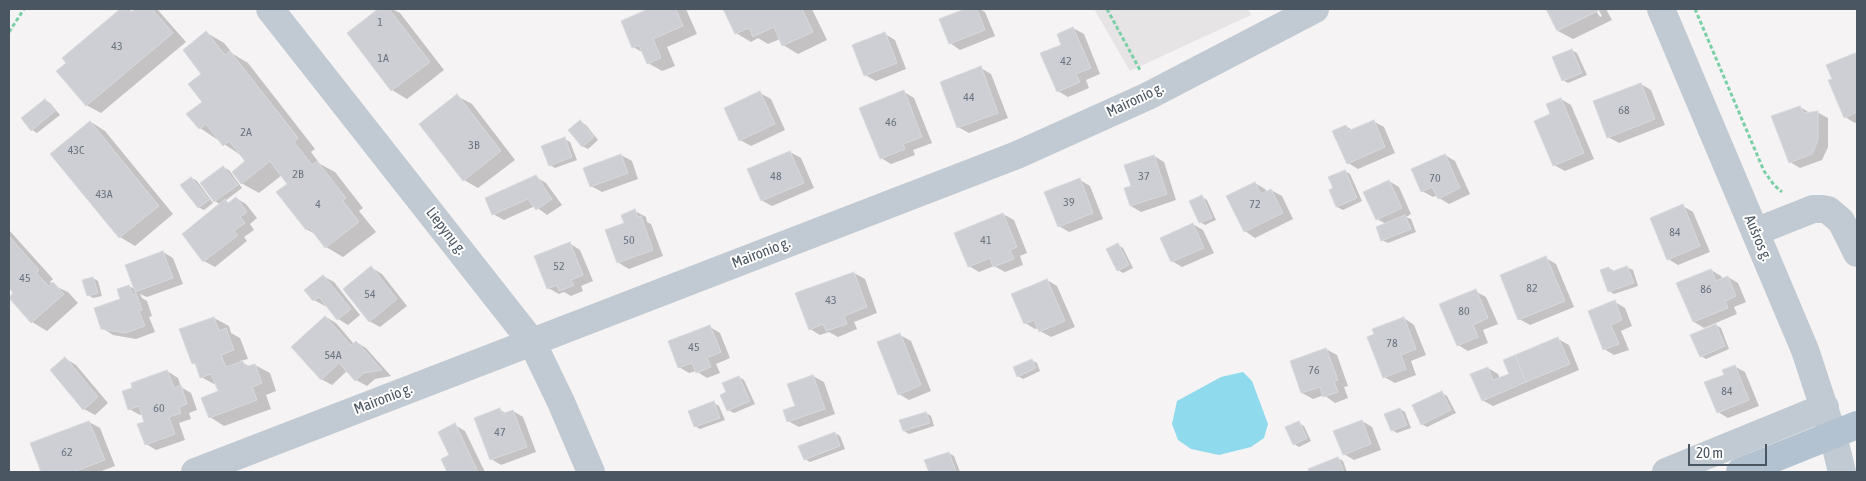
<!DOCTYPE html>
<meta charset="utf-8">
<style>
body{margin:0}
#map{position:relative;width:1866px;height:481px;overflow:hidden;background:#f5f3f3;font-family:"Asap Condensed",sans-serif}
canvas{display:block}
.frame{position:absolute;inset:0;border:10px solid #4a5661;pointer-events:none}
.scale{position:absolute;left:1688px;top:444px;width:79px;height:22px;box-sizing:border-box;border:2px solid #4a5661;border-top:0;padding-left:6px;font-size:15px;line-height:18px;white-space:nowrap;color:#4a5661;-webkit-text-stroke:4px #fff;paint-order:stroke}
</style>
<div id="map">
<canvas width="1866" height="481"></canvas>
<div class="frame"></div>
<div class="scale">20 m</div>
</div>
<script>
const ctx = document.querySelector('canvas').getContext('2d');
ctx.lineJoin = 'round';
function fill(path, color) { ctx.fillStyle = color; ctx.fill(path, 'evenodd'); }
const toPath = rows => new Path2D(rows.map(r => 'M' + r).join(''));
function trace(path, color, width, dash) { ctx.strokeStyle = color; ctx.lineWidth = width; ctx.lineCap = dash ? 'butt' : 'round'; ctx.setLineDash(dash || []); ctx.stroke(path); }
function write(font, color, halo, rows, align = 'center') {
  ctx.font = font + ' "Asap Condensed",sans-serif'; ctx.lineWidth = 4; ctx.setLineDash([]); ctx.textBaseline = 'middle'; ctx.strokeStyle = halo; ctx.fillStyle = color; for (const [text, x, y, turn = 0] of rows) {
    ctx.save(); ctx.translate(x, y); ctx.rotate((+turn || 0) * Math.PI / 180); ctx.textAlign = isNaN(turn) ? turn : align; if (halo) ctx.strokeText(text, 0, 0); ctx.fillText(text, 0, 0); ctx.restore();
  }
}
fill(toPath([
 [1094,9,1248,9,1251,15,1130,71]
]), '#e6e4e5');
fill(toPath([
 [1243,372,1252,381,1268,424,1264,438,1251,447,1219,455,1191,449,1178,440,1172,424,1177,401,1221,377]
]), '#90daee');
fill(toPath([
 [122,9,127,9,133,12,137,9,157,9,186,42,101,113,86,105,68,63,63,58],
 [380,9,392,9,400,13,444,70,407,99,392,90,348,33],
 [649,9,686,9,697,34,667,47,675,66,662,71,648,63,644,53,633,47],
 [725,9,812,9,827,40,798,54,783,45,780,39,768,44,758,38,751,42,736,33],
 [968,9,979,9,985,12,995,36,960,50,950,43,940,20],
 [1547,9,1595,9,1600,17,1602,16,1598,9,1606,9,1612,20,1573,39,1558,31],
 [1073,28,1084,34,1100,74,1086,80,1089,88,1068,97,1058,91,1063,45],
 [207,33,224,43,233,54,248,63,315,149,311,152,320,164,335,172,363,208,359,211,376,232,343,257,326,247,317,235,306,229,289,184,282,175,259,193,241,183,247,162,242,156,200,128,204,102,203,74],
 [885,34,895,40,906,69,876,81,865,75],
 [1572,50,1577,53,1587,75,1568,83,1563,80],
 [1855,55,1857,56,1857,122,1855,123,1845,117],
 [981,68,991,74,1008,118,969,133,958,127],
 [1641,84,1651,90,1665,125,1619,143,1608,137],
 [904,92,914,98,932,143,913,150,915,155,891,164,881,158],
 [760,93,771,99,785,130,751,146,740,140],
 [457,96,472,104,515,160,478,188,464,180],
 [1561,99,1571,105,1594,159,1565,171,1554,165,1552,115],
 [45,100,50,103,60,115,37,133,32,130],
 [1800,107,1810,113,1817,112,1828,118,1828,147,1822,160,1800,168,1790,162],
 [1373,121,1384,127,1395,153,1358,169,1348,163,1346,126,1352,130],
 [91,122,105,131,173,214,135,246,120,237,52,154],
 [581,122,586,125,598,140,588,149,582,146],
 [565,139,570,142,577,160,555,168,550,165],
 [790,152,801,158,814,188,772,206,761,200],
 [621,155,632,161,638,179,602,192,591,186],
 [1445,155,1455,161,1470,194,1449,204,1439,198,1438,195,1433,197,1422,191],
 [1154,156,1164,162,1176,200,1141,212,1131,206,1132,187],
 [223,167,229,170,242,188,225,201,229,203,236,198,246,204,257,218,250,224,254,230,244,237,247,241,215,267,204,261,221,205,215,201,202,183],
 [1345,171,1350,174,1362,201,1343,210,1337,207,1330,191,1335,189],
 [536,177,546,183,562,205,547,215,535,206,504,220,493,214],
 [192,178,197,181,213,203,204,210,198,207],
 [1080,180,1090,186,1103,219,1069,232,1059,226],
 [1389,181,1399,187,1411,214,1406,217,1411,219,1416,232,1388,243,1382,240,1386,224,1377,219],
 [1255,183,1265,189,1267,192,1271,190,1282,196,1293,219,1255,238,1245,231],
 [1202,197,1207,200,1216,220,1205,225,1200,222],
 [1683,206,1693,212,1710,252,1678,265,1668,259],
 [635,211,646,217,647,222,651,224,663,256,629,269,619,263,607,230,625,223],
 [1003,214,1014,220,1027,253,1020,256,1023,265,1005,272,994,266,979,272,969,266],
 [1193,224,1203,230,1214,253,1182,267,1172,261],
 [9,230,53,279,50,282,53,285,68,292,78,303,47,331,32,322,10,297,15,293,9,286],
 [569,243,580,250,593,281,581,286,583,291,571,296,564,292,559,294,548,288],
 [1118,245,1123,248,1133,268,1123,273,1118,270],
 [163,252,173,258,183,284,147,297,140,294,142,298,147,301,152,316,149,317,155,332,136,339,113,335,102,328,129,286,136,290],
 [1546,258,1556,264,1574,307,1530,325,1519,319],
 [1627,267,1633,270,1638,286,1614,294,1609,291,1609,268,1614,271],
 [372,268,382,274,407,306,380,327,369,321],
 [1711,270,1721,276,1723,279,1728,277,1738,283,1746,302,1734,307,1737,314,1704,328,1694,322],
 [854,273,865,279,877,313,854,322,857,329,838,337,829,332,820,335,810,329],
 [323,276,334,282,360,315,348,325,338,319,327,305,325,306,314,300,306,290],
 [93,278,98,281,102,296,93,298,88,295],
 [1047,280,1057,286,1075,327,1051,337,1040,331,1039,328,1035,329,1025,323],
 [1475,291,1486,297,1498,324,1483,330,1488,343,1468,351,1458,345],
 [1615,302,1625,308,1632,326,1621,331,1629,350,1614,355,1604,349],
 [326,317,336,323,354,344,356,342,366,348,391,376,375,379,367,386,356,380,348,370,332,385,321,379],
 [214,318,229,326,231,333,240,338,248,359,240,361,250,367,255,365,270,373,276,391,266,395,271,409,224,426,210,417,219,392,216,385,201,377,197,365,193,363],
 [1404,318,1414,325,1426,355,1411,361,1416,375,1395,383,1384,377],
 [1716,325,1721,328,1729,349,1706,359,1701,356],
 [710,327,720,333,730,358,716,364,720,373,707,378,696,371,689,373,679,367],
 [900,335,911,341,931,391,909,400,899,394],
 [1558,339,1569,345,1579,370,1493,406,1482,400,1488,368,1498,374,1500,379,1510,374],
 [1326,349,1337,355,1348,386,1344,387,1348,398,1335,403,1324,395,1313,399,1302,393],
 [66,359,76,365,108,403,95,415,84,409],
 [1032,360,1037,363,1040,371,1023,379,1018,376],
 [1734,366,1745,372,1759,406,1728,418,1718,412,1725,375],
 [167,371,178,378,181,387,191,393,197,410,189,413,191,419,179,423,185,440,156,450,146,444,145,423,142,414,140,415,129,409,134,388],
 [813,376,824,382,835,414,799,427,788,421],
 [739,377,744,380,755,404,734,413,728,410,728,393],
 [1442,393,1447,396,1456,413,1427,427,1422,424],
 [714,403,719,406,725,420,700,429,695,426],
 [1400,409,1405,412,1411,428,1397,433,1392,430],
 [500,410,507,414,513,411,523,417,536,452,501,465,491,459],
 [926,413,931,416,934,426,909,434,904,431],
 [1362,421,1372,427,1381,450,1354,460,1344,454],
 [89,422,100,428,115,466,99,472,42,472,32,444],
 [1299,423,1304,426,1311,441,1299,447,1294,444],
 [455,425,465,431,485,472,449,472,443,459,451,456],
 [835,433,840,436,845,449,810,462,805,459],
 [949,453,954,456,960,472,930,472,926,461],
 [1338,458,1343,461,1347,472,1310,472,1309,470]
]), '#0003');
const building = toPath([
 [120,9,126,9,130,13,135,9,152,9,173,33,86,106,56,71,66,63,62,58,120,9],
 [378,9,389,9,430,62,391,91,347,33,378,9],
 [648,9,676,9,683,26,653,39,661,58,647,64,639,45,632,48,621,21,648,9],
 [723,9,802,9,813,32,782,46,774,27,753,37,749,28,735,34,723,9],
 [965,9,977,9,985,30,949,44,939,19,965,9],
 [1546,9,1597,9,1598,11,1557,31,1546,9],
 [1073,27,1091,68,1076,74,1080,82,1057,92,1040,53,1061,45,1057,34,1073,27],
 [206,31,225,55,230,51,298,138,294,142,312,165,317,161,346,198,343,201,359,222,325,248,309,227,306,230,276,192,287,184,270,161,241,184,232,172,245,161,229,141,223,146,206,124,199,129,186,114,202,102,188,84,201,74,183,50,206,31],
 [885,32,897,63,864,76,852,45,885,32],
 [1572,49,1582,73,1562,81,1552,57,1572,49],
 [1855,53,1857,58,1857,112,1844,118,1828,80,1832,79,1826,65,1855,53],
 [981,66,998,113,957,128,940,82,981,66],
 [1641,83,1655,119,1607,138,1593,101,1641,83],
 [904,90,922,137,903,144,905,149,880,159,859,108,904,90],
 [760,91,775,124,739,141,724,108,760,91],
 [457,94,501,151,463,181,419,124,457,94],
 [1561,98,1584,153,1553,166,1534,121,1550,114,1546,104,1561,98],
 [45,99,55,111,31,131,21,118,45,99],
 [1800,106,1804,113,1818,111,1818,140,1812,154,1789,163,1771,116,1800,106],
 [580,120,594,137,582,147,568,130,580,120],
 [1374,120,1385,147,1347,164,1332,131,1346,125,1348,131,1374,120],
 [90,121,159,206,119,238,50,154,90,121],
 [565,137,572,157,549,166,541,146,565,137],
 [790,151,804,183,761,201,747,169,790,151],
 [621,154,628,173,590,187,583,168,621,154],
 [1445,154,1460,188,1438,199,1432,187,1421,192,1411,169,1445,154],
 [1154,155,1167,194,1130,206,1124,188,1131,186,1124,165,1154,155],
 [223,166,238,185,214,202,200,183,223,166],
 [1345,170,1357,198,1336,207,1329,190,1333,188,1328,177,1345,170],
 [536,175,552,199,536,210,528,199,492,215,485,198,536,175],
 [191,177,209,200,198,208,180,185,191,177],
 [1080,178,1093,213,1058,227,1044,192,1080,178],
 [1389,180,1402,208,1376,220,1363,192,1389,180],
 [1255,182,1261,194,1271,189,1283,213,1244,232,1226,196,1255,182],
 [1202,195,1212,218,1199,223,1189,201,1202,195],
 [236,197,247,212,240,217,245,223,234,231,238,235,203,262,182,234,225,199,228,203,236,197],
 [1683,204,1700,246,1667,260,1650,218,1683,204],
 [635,209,638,217,641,216,653,250,617,263,605,230,624,223,621,215,635,209],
 [1003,213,1017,247,1010,250,1014,259,993,267,990,258,968,267,954,233,1003,213],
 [1405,215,1411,229,1381,241,1376,227,1405,215],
 [1193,223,1204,248,1171,262,1160,238,1193,223],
 [9,236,39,270,36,273,49,286,53,282,64,294,31,323,9,298,13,293,9,288,9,236],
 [570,242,583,275,571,280,574,285,559,291,557,285,547,289,534,256,570,242],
 [1118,243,1129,265,1117,271,1106,249,1118,243],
 [163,251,173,278,135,292,125,265,163,251],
 [1546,256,1565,301,1518,320,1500,275,1546,256],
 [371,266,397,299,369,322,343,289,371,266],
 [1627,266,1634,283,1608,292,1600,270,1609,267,1611,272,1627,266],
 [1711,269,1716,281,1728,276,1736,296,1725,301,1728,308,1693,322,1676,283,1711,269],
 [854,272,867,307,844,316,847,324,826,331,823,324,809,330,795,293,854,272],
 [323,275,351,309,337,320,319,297,313,301,304,290,323,275],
 [93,277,98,293,87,296,82,280,93,277],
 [1047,279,1065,321,1039,332,1034,320,1024,324,1011,294,1047,279],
 [129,285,133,295,136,293,142,310,139,311,145,326,125,333,101,329,94,308,120,299,117,289,129,285],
 [1476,289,1488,318,1473,325,1478,337,1457,346,1439,304,1476,289],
 [1615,300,1622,320,1611,325,1619,344,1603,350,1588,311,1615,300],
 [325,316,351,345,356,341,382,370,364,373,355,381,339,363,321,380,291,347,325,316],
 [214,317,219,331,226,328,234,350,221,355,226,367,243,361,245,367,255,364,262,383,252,387,257,400,209,418,201,398,218,391,211,374,200,378,195,363,192,364,179,329,214,317],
 [1404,317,1416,349,1401,355,1406,369,1383,378,1367,337,1374,334,1372,329,1404,317],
 [1716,324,1725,346,1700,357,1690,335,1716,324],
 [710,325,721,352,707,358,711,367,696,373,692,363,678,368,668,341,710,325],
 [900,333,921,385,898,395,877,342,900,333],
 [1558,337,1570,364,1526,382,1515,355,1558,337],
 [1326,348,1338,380,1334,381,1338,392,1323,397,1320,387,1301,393,1290,361,1326,348],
 [1515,355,1526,382,1482,401,1470,374,1488,367,1493,380,1509,374,1503,360,1515,355],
 [65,357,98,397,83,410,50,370,65,357],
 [1032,359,1036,368,1017,377,1013,367,1032,359],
 [1735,365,1749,400,1717,413,1704,382,1724,375,1722,370,1735,365],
 [167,370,174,388,181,385,187,404,179,407,181,413,169,417,175,434,145,445,137,424,144,422,139,406,128,410,122,391,132,388,131,383,167,370],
 [813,375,825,409,787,422,783,410,795,406,787,384,813,375],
 [739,376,750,401,727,411,720,395,726,392,722,383,739,376],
 [1442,391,1451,410,1421,425,1412,405,1442,391],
 [714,401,720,418,694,427,688,411,714,401],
 [500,408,502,414,513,410,527,447,490,460,474,418,500,408],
 [1400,408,1407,425,1391,431,1384,414,1400,408],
 [926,412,930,423,903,431,899,420,926,412],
 [1362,420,1371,444,1343,455,1333,431,1362,420],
 [89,421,105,460,73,472,41,472,30,443,89,421],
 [1299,421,1307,438,1293,445,1285,427,1299,421],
 [455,423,478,472,447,472,441,459,449,455,438,432,455,423],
 [835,432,840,446,804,460,798,446,835,432],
 [949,452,956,472,929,472,924,460,949,452],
 [1338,457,1344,472,1309,472,1308,469,1338,457]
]);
fill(building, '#cdcfd5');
trace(building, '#d7d9de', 1);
trace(toPath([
 [1107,9,1140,70],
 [1695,9,1764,171,1774,185,1782,192],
 [9,32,24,9]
]), '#7ad0a6', 3, [4, 2.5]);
trace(toPath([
 [270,9,532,342,561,402,591,472],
 [195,472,1017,155,1148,96,1315,9]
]), '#c1cad2', 28);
trace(toPath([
 [1661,9,1805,350,1833,435,1842,472],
 [1755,232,1813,209,1822,209,1828,210,1841,221,1857,253],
 [1666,472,1825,407]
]), '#c1cad2', 28);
trace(toPath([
 [1740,472,1857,425]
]), '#b3c2d1', 28);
write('12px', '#6b747e', null, [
 ["1",380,22],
 ["43",117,46],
 ["1A",383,58],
 ["42",1066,61],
 ["44",969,97],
 ["68",1624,110],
 ["46",891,122],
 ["2A",246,132],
 ["3B",474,145],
 ["43C",76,150],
 ["2B",298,174],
 ["48",776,176],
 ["37",1144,176],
 ["70",1435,178],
 ["43A",104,194],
 ["39",1069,202],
 ["4",318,204],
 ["72",1255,204],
 ["84",1675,232],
 ["50",629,240],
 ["41",986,240],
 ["52",559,266],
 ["45",25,278],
 ["82",1532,288],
 ["86",1706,289],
 ["54",370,294],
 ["43",831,300],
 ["80",1464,311],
 ["78",1392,343],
 ["45",694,347],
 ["54A",333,355],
 ["76",1314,370],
 ["84",1727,391],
 ["60",159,408],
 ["47",500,432],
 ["62",67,452]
]);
write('15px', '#4a5661', '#fff', [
 ["Maironio g.",1135,100,-25],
 ["Liepynų g.",446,231,52],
 ["Aušros g.",1758,238,67],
 ["Maironio g.",761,253,-21],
 ["Maironio g.",383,399,-21]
]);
</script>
